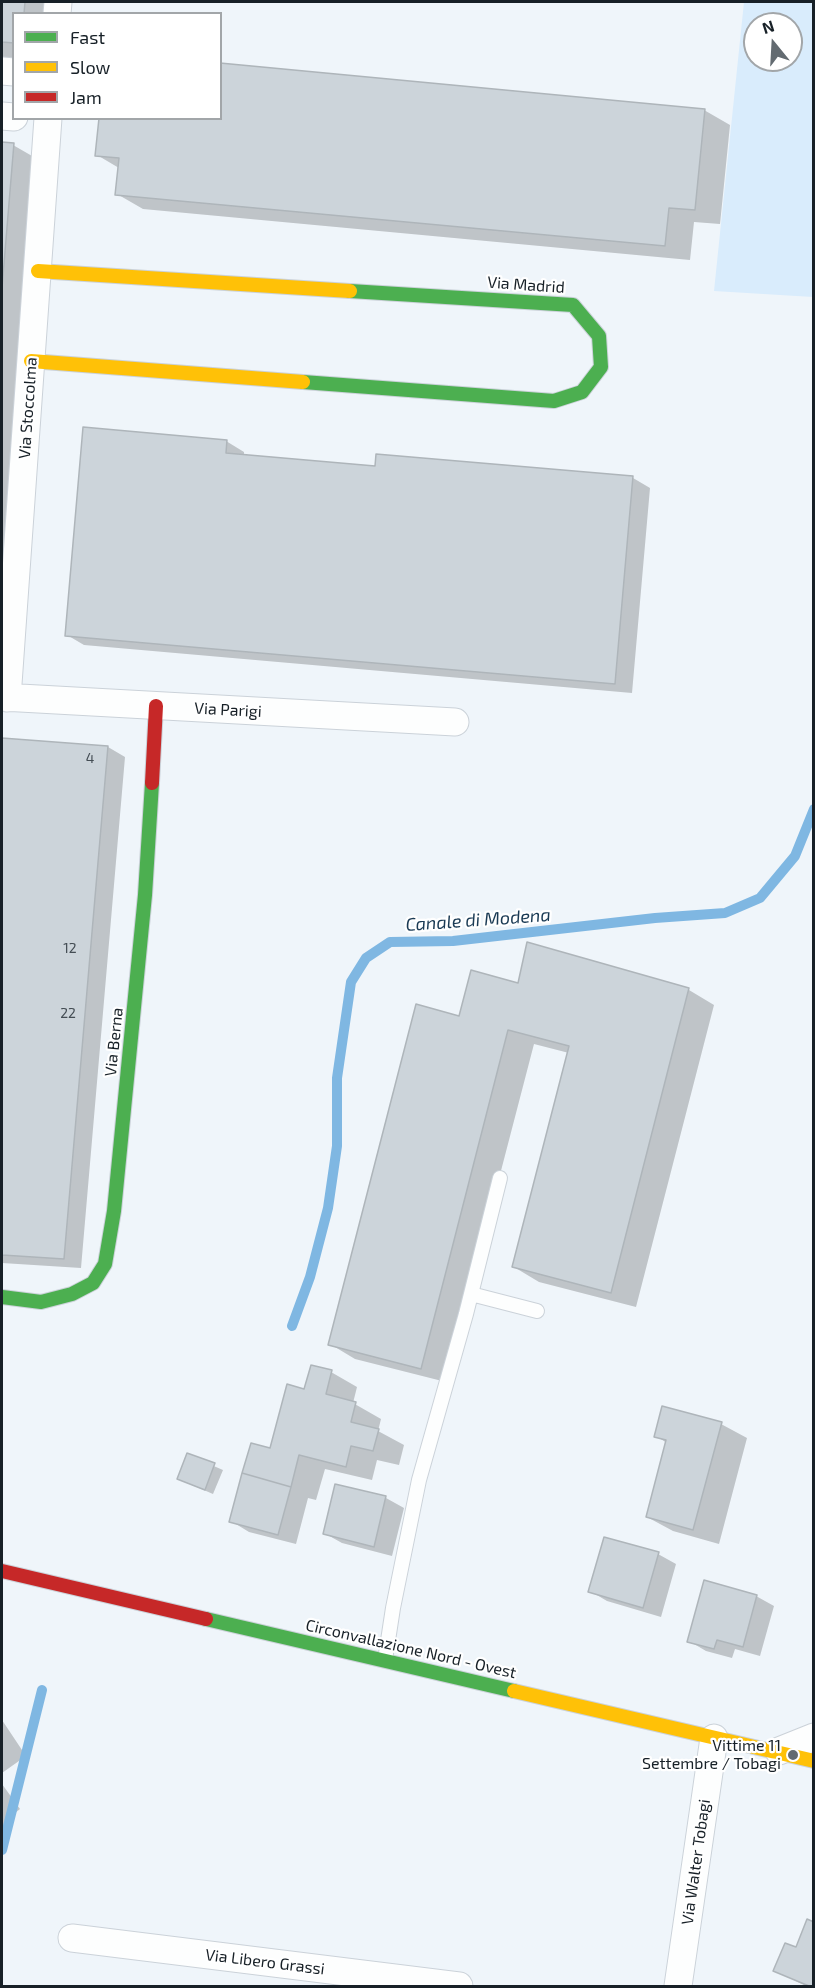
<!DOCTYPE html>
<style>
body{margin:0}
#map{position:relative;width:815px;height:1988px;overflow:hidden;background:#eff5fa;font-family:"Exo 2",sans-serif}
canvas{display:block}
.frame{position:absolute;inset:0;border:3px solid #172027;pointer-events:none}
.legend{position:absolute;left:12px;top:12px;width:210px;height:108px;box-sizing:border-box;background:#fff;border:2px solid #a2a6a9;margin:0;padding:8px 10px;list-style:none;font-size:18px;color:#172027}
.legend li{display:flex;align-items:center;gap:12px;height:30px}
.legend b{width:30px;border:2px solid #a2a6a9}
.north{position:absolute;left:743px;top:12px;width:60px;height:60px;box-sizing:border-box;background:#fff;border:2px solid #a2a6a9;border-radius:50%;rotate:342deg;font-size:16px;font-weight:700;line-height:24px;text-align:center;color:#172027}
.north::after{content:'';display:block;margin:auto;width:21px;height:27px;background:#636b71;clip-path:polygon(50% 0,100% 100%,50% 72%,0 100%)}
</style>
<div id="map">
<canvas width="815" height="1988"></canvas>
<div class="frame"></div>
<ul class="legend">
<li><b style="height:8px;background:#4caf50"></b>Fast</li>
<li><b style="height:8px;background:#ffc107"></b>Slow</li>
<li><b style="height:8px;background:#c62828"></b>Jam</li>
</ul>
<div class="north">N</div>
</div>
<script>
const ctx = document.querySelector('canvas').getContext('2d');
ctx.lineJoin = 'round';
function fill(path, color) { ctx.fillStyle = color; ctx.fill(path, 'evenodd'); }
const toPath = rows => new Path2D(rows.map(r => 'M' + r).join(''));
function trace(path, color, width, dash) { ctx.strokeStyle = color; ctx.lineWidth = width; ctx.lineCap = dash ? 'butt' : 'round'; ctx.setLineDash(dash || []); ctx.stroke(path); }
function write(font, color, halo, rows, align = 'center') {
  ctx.font = font + ' "Exo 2",sans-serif'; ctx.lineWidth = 4.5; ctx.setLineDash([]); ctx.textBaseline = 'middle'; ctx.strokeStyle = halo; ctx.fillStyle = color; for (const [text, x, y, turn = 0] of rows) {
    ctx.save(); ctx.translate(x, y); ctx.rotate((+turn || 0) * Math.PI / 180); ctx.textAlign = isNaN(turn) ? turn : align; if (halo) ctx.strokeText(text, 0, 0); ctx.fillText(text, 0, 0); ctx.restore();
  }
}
fill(toPath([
 [744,2,813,2,813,297,714,291],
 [755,24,791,24,791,60,755,60]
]), '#d9ecfc');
fill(toPath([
 [2,2,58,2,57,14,14,14,14,58,2,57],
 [704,110,730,125,720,224,694,222,690,260,143,209,117,194,119,168,97,155,220,118],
 [2,144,13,145,39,160,2,602],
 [226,441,244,452,244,456,376,468,633,478,650,488,632,693,84,645,67,635],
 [2,739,108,747,125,757,81,1268,2,1263],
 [528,944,689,990,714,1005,636,1307,539,1282,514,1267,569,1053,534,1044,446,1382,355,1359,330,1344,460,1018,519,985],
 [331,1372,357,1387,353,1403,381,1419,378,1431,404,1445,399,1465,377,1460,372,1480,325,1469,316,1500,308,1498,296,1544,249,1532,231,1521,305,1391],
 [721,1424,747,1438,719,1544,673,1531,647,1517,667,1443,656,1436],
 [188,1455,223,1470,213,1494,178,1479],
 [336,1485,386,1498,404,1508,392,1556,342,1543,324,1533],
 [658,1554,676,1564,661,1617,607,1601,590,1591],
 [756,1596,774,1606,760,1656,735,1649,732,1658,706,1651,689,1641],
 [2,1720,26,1756,2,1773],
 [2,1784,20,1809,5,1821,2,1847],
 [814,1923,814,1986,806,1986,775,1971,796,1949]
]), '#0003');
trace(toPath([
 [292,1326,310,1277,328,1208,337,1146,337,1078,351,982,366,958,390,942,453,941,655,918,725,913,760,898,795,856,814,809],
 [2,1850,42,1690]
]), '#7fb7e2', 10);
const building = toPath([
 [2,2,25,2,24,14,14,14,14,43,2,42,2,2],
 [220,63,705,109,695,210,669,208,665,246,115,195,119,158,95,156,99,118,220,118,220,63],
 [2,142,14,143,2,288,2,142],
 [83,427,227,440,226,453,375,466,376,454,633,476,615,684,65,636,83,427],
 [2,738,108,746,64,1259,2,1255,2,738],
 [527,942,689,988,611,1293,512,1267,569,1046,508,1030,421,1369,328,1345,416,1004,459,1016,471,970,518,983,527,942],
 [311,1365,332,1370,326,1394,356,1402,351,1422,379,1429,373,1451,351,1446,346,1467,299,1455,291,1487,242,1473,251,1443,270,1448,287,1384,304,1389,311,1365],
 [662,1406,722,1422,693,1530,646,1517,666,1440,654,1437,662,1406],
 [187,1453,215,1463,205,1490,177,1479,187,1453],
 [242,1473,291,1487,278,1535,229,1522,242,1473],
 [335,1484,386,1496,374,1547,323,1534,335,1484],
 [604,1537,659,1552,643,1608,588,1592,604,1537],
 [704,1580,757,1595,743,1647,717,1640,714,1649,687,1642,704,1580],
 [807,1919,814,1922,814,1986,809,1986,773,1971,785,1943,796,1947,807,1919]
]);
fill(building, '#ccd4da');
trace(building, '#aeb5ba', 1.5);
const lane = toPath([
 [471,1294,537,1311],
 [385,1660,393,1608,419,1480,466,1314,500,1178]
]);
const street = toPath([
 [57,14,58,2],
 [2,71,14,72],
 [2,116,14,117],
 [2,697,455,722],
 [7,698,48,118],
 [779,1751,814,1737],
 [72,1938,459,1986],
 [678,1986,714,1738]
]);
const fast = toPath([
 [303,382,554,401,582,392,601,367,599,336,573,305,350,291],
 [2,1297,41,1302,72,1294,93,1283,105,1264,114,1211,145,895,152,783],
 [206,1619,514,1691]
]);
const slow = toPath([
 [38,271,350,291],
 [31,361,303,382],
 [514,1691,814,1761]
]);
const jam = toPath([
 [152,783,156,706],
 [2,1571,206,1619]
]);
trace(lane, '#cbd2d9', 16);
trace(street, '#cbd2d9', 29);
trace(fast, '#cbd2d9', 16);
trace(slow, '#cbd2d9', 16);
trace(jam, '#cbd2d9', 16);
trace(lane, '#fdfefe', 14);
trace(street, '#fdfefe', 27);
trace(fast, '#4caf50', 14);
trace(slow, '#ffc107', 14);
trace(jam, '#c62828', 14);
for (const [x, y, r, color] of [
 [793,1755,6,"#636b71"]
]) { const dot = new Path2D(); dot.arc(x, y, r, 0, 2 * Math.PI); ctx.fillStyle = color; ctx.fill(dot); trace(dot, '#fff', 2); }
write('14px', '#444d54', null, [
 ["4",90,758],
 ["12",70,948],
 ["22",68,1013]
]);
write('16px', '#172027', '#fff', [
 ["Via Madrid",526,285,4],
 ["Via Stoccolma",28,408,-86],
 ["Via Parigi",228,710,3],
 ["Via Berna",114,1042,-84],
 ["Circonvallazione Nord - Ovest",411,1649,13],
 ["Via Walter Tobagi",696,1862,-82],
 ["Via Libero Grassi",265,1962,7]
]);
write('16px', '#172027', '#fff', [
 ["Vittime 11",781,1746],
 ["Settembre / Tobagi",781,1764]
], 'right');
write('italic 18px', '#1a3a54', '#fff', [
 ["Canale di Modena",478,920,-4]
]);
</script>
